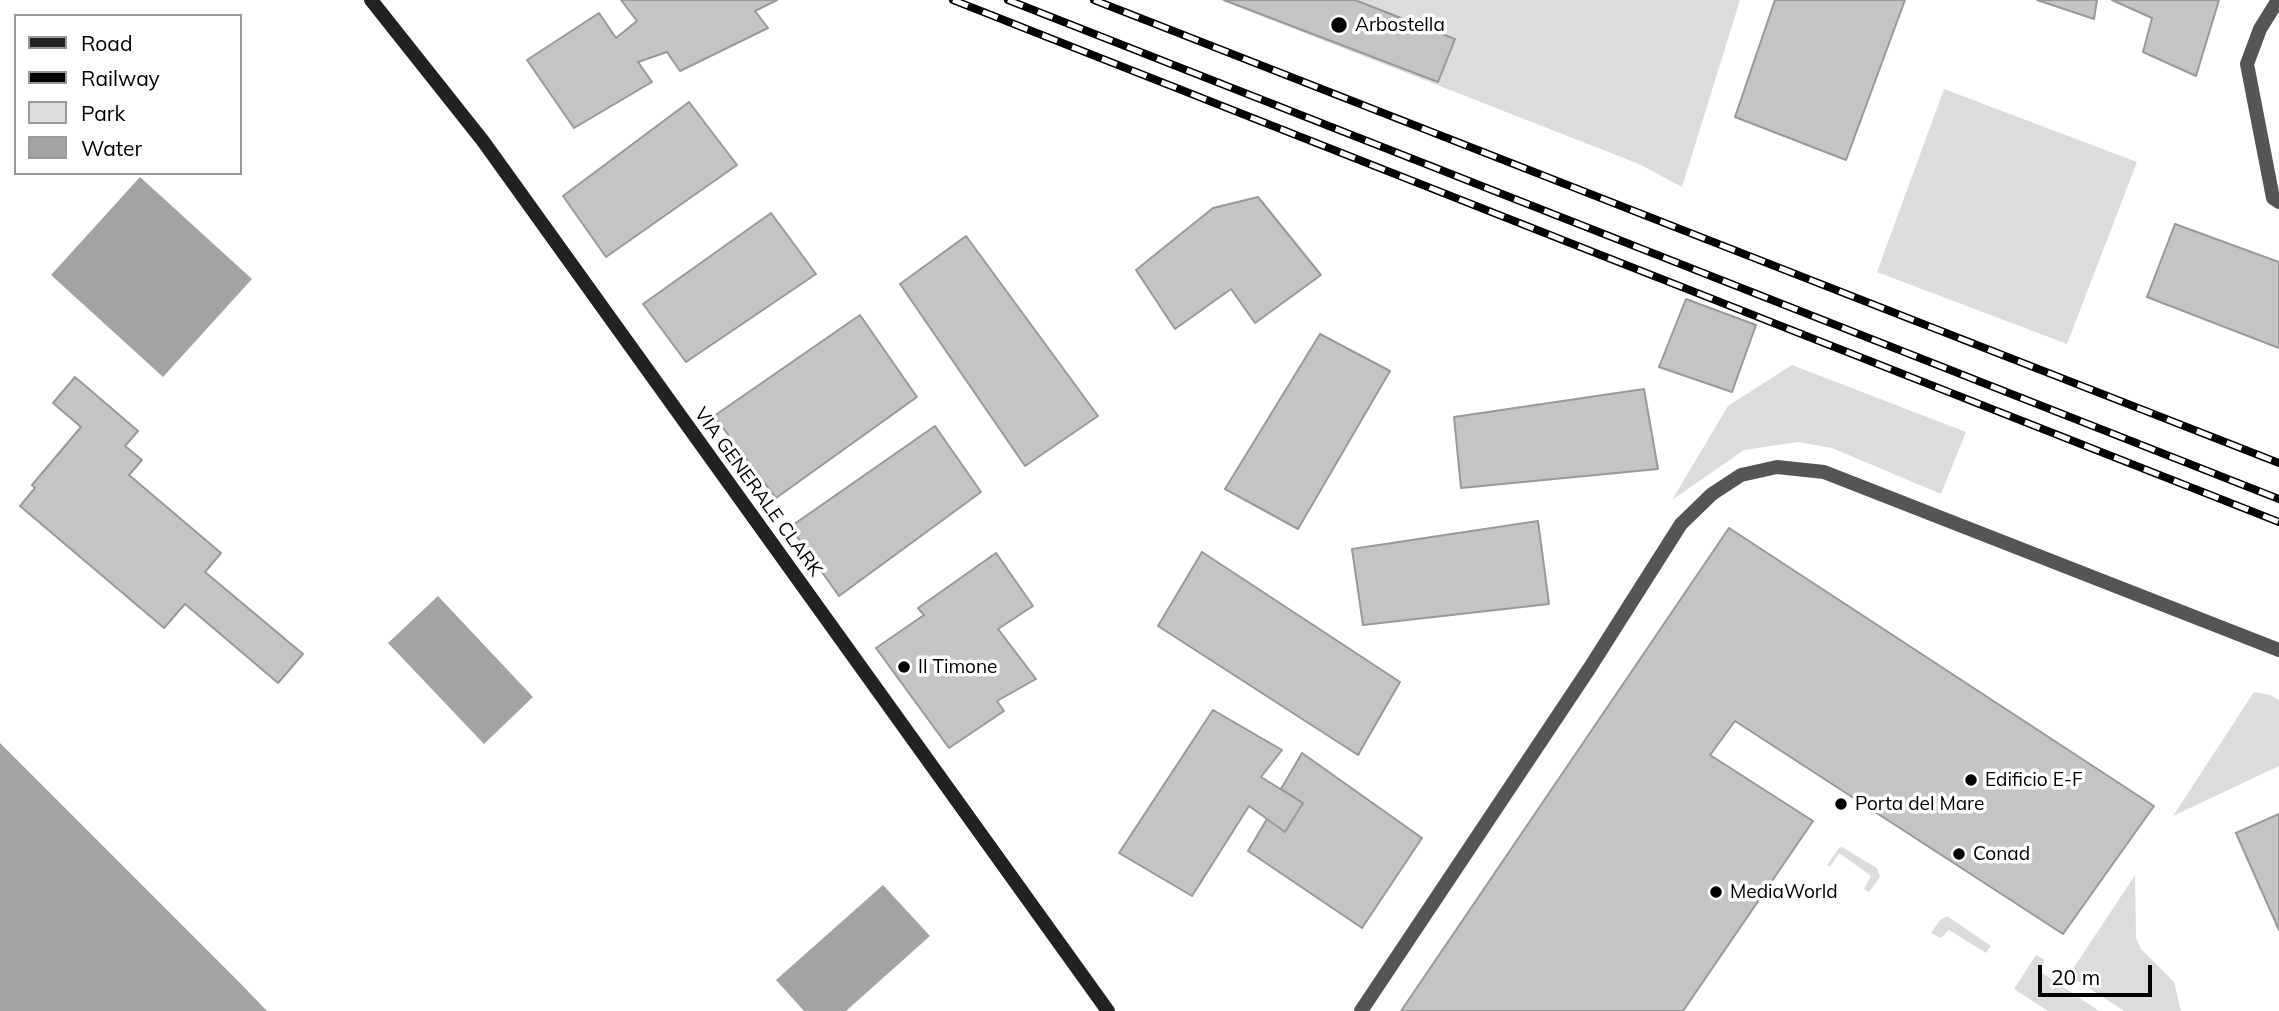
<!DOCTYPE html>
<style>
body{margin:0}
#map{position:relative;width:2279px;height:1011px;overflow:hidden;background:#fff;font-family:Mulish,sans-serif}
canvas{display:block}
.legend{position:absolute;left:14px;top:14px;width:228px;height:161px;box-sizing:border-box;background:#fff;border:2px solid #999;margin:0;padding:9px 12px;list-style:none;font-size:21px;color:#000}
.legend li{display:flex;align-items:center;gap:14px;height:35px}
.legend b{width:35px;border:2px solid #999}
.scale{position:absolute;left:2038px;top:965px;width:114px;height:32px;box-sizing:border-box;border:4px solid #000;border-top:0;padding-left:9px;font-size:21px;line-height:24px;white-space:nowrap;color:#000;-webkit-text-stroke:5px #fff;paint-order:stroke}
</style>
<div id="map">
<canvas width="2279" height="1011"></canvas>
<ul class="legend">
<li><b style="height:9px;background:#222"></b>Road</li>
<li><b style="height:9px;background:#000"></b>Railway</li>
<li><b style="height:19px;background:#dcdcdc"></b>Park</li>
<li><b style="height:19px;background:#a3a3a3"></b>Water</li>
</ul>
<div class="scale">20 m</div>
</div>
<script>
const ctx = document.querySelector('canvas').getContext('2d');
ctx.lineJoin = 'round';
function fill(path, color) { ctx.fillStyle = color; ctx.fill(path, 'evenodd'); }
const toPath = rows => new Path2D(rows.map(r => 'M' + r).join(''));
function trace(path, color, width, dash) { ctx.strokeStyle = color; ctx.lineWidth = width; ctx.lineCap = dash ? 'butt' : 'round'; ctx.setLineDash(dash || []); ctx.stroke(path); }
function write(font, color, halo, rows, align = 'center') {
  ctx.font = font + ' Mulish,sans-serif'; ctx.lineWidth = 7; ctx.setLineDash([]); ctx.textBaseline = 'middle'; ctx.strokeStyle = halo; ctx.fillStyle = color; for (const [text, x, y, turn = 0] of rows) {
    ctx.save(); ctx.translate(x, y); ctx.rotate((+turn || 0) * Math.PI / 180); ctx.textAlign = isNaN(turn) ? turn : align; if (halo) ctx.strokeText(text, 0, 0); ctx.fillText(text, 0, 0); ctx.restore();
  }
}
fill(toPath([
 [1220,0,1740,0,1682,187,1639,164],
 [1944,89,2137,162,2067,344,1877,272],
 [1792,365,1966,432,1941,494,1832,448,1798,442,1744,450,1672,500,1728,406],
 [2254,692,2270,695,2279,700,2279,766,2173,816],
 [1842,847,1877,868,1880,877,1869,892,1864,889,1871,876,1839,853,1830,867,1827,865,1839,848],
 [2135,875,2136,938,2141,949,2174,982,2181,1011,2124,1011,2069,975],
 [1947,916,1991,946,1986,953,1949,930,1941,938,1931,933,1940,920],
 [2036,955,2045,960,2038,970,2099,1011,2048,1011,2014,989]
]), '#dcdcdc');
fill(toPath([
 [140,177,252,279,163,377,51,275],
 [438,596,533,697,484,744,388,643],
 [0,743,240,983,267,1011,0,1011],
 [883,885,930,936,846,1011,804,1011,776,980]
]), '#a3a3a3');
const building = toPath([
 [621,0,777,0,755,11,768,28,680,71,667,52,638,62,652,82,574,128,527,60,599,13,616,38,637,21,621,0],
 [1224,0,1355,0,1455,39,1438,82,1224,0],
 [1775,0,1905,0,1846,160,1735,117,1775,0],
 [2037,0,2097,0,2094,19,2037,0],
 [2112,0,2219,0,2196,76,2143,52,2152,18,2112,0],
 [689,102,737,165,606,257,563,196,689,102],
 [1258,197,1321,275,1255,323,1231,289,1175,329,1136,270,1213,208,1258,197],
 [771,213,816,274,686,362,643,304,771,213],
 [2175,224,2279,262,2279,348,2147,297,2175,224],
 [966,236,1098,416,1025,466,900,284,966,236],
 [1686,299,1756,325,1732,392,1659,367,1686,299],
 [860,315,917,397,776,498,714,416,860,315],
 [1320,334,1390,371,1298,529,1225,489,1320,334],
 [75,377,138,431,125,446,142,460,129,475,221,553,205,572,303,654,278,683,185,604,164,628,20,506,35,488,32,485,81,427,53,403,75,377],
 [1644,389,1658,469,1461,488,1454,417,1644,389],
 [935,426,981,492,839,596,790,527,935,426],
 [1538,521,1549,604,1363,625,1352,549,1538,521],
 [1729,528,2154,806,2063,934,1735,721,1710,755,1813,821,1683,1011,1401,1011,1729,528],
 [1202,552,1400,682,1358,755,1158,626,1202,552],
 [996,553,1033,606,998,629,1036,679,997,701,1004,711,949,748,876,648,924,615,918,608,996,553],
 [1213,710,1282,750,1261,777,1303,803,1285,832,1249,806,1192,896,1119,853,1213,710],
 [1302,753,1422,838,1362,928,1248,851,1267,819,1285,832,1303,803,1281,789,1302,753],
 [2279,814,2279,930,2236,833,2279,814]
]);
fill(building, '#c4c4c4');
trace(building, '#999', 2);
trace(toPath([
 [2278,0,2260,29,2247,64,2273,198,2279,202],
 [1361,1011,1589,669,1681,524,1712,494,1741,475,1777,467,1824,472,2279,650]
]), '#555', 14);
trace(toPath([
 [371,0,483,141,1108,1011]
]), '#222', 14);
const rail = toPath([
 [953,0,2279,522],
 [1008,0,2279,499],
 [1094,0,2279,463]
]);
trace(rail, '#000', 8);
trace(rail, '#fff', 5, [16]);
for (const [x, y, r, color] of [
 [1339,25,9,"#000"],
 [904,667,7,"#000"],
 [1971,780,7,"#000"],
 [1841,804,7,"#000"],
 [1959,854,7,"#000"],
 [1716,892,7,"#000"]
]) { const dot = new Path2D(); dot.arc(x, y, r, 0, 2 * Math.PI); ctx.fillStyle = color; ctx.fill(dot); trace(dot, '#fff', 2.5); }
write('19px', '#000', '#fff', [
 ["Arbostella",1355,25],
 ["Il Timone",918,667],
 ["Edificio E-F",1985,780],
 ["Porta del Mare",1855,804],
 ["Conad",1973,854],
 ["MediaWorld",1730,892]
], 'left');
write('19px', '#000', '#fff', [
 ["VIA GENERALE CLARK",758,492,54]
]);
</script>
